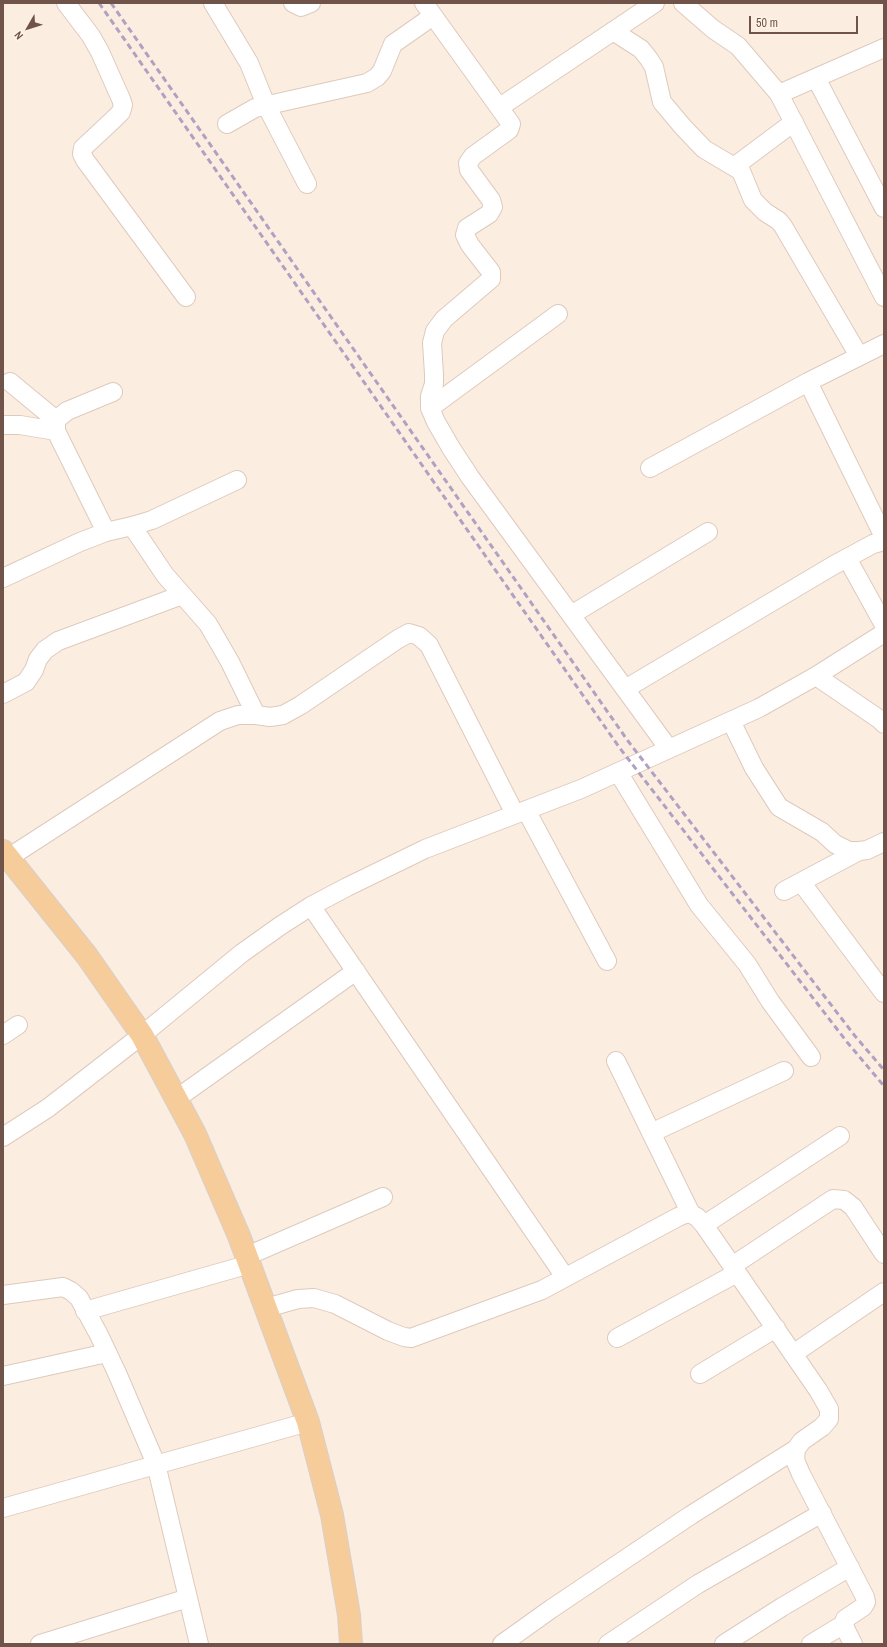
<!DOCTYPE html>
<style>
body{margin:0}
#map{position:relative;width:887px;height:1647px;overflow:hidden;background:#fbeee0;font-family:"Archivo Narrow",sans-serif}
canvas{display:block}
.frame{position:absolute;inset:0;border:4px solid #705349;pointer-events:none}
.north{position:absolute;left:8px;top:8px;width:40px;height:40px;-webkit-text-stroke:3px #fef2e6;paint-order:stroke;rotate:231deg;font-size:11px;font-weight:700;line-height:16px;text-align:center;color:#705349}
.north::after{content:'';display:block;margin:auto;width:14px;height:18px;background:#705349;clip-path:polygon(50% 0,100% 100%,50% 72%,0 100%)}
.scale{position:absolute;left:749px;top:16px;width:109px;height:18px;box-sizing:border-box;border:2px solid #705349;border-top:0;padding-left:5px;font-size:12px;line-height:14px;white-space:nowrap;color:#705349;-webkit-text-stroke:3px #fef2e6;paint-order:stroke}
</style>
<div id="map">
<canvas width="887" height="1647"></canvas>
<div class="frame"></div>
<div class="north">N</div>
<div class="scale">50 m</div>
</div>
<script>
const ctx = document.querySelector('canvas').getContext('2d');
ctx.lineJoin = 'round';
const toPath = rows => new Path2D(rows.map(r => 'M' + r).join(''));
function trace(path, color, width, dash) { ctx.strokeStyle = color; ctx.lineWidth = width; ctx.lineCap = dash ? 'butt' : 'round'; ctx.setLineDash(dash || []); ctx.stroke(path); }
const minor = toPath([
 [66,3,91,36,100,52,121,99,123,105,121,112,114,119,83,148,82,154,85,160,186,297],
 [213,3,249,63,266,105,307,184],
 [293,3,301,7,311,3],
 [424,3,511,124,509,130,473,156,468,163,469,170,491,200,493,207,489,214,467,228,465,235,470,245,491,272,491,279,444,319,435,331,432,343,434,374,434,384,430,396,430,408,436,422,451,448,470,477,669,749],
 [683,3,713,29,738,46,779,94,884,297],
 [613,31,641,49,649,59,654,67,662,102,683,127,704,149,741,171,753,200,765,212,779,221,783,226,859,356],
 [816,78,884,208],
 [779,94,884,48],
 [500,107,655,3],
 [227,124,255,108,367,83,377,77,382,71,393,44,433,16],
 [735,166,794,122],
 [10,382,56,420],
 [808,382,884,537],
 [430,408,558,314],
 [3,425,20,425,56,431],
 [650,468,808,382,884,344],
 [132,526,165,575,208,624,230,662,256,715],
 [106,532,56,431,56,420,67,411,113,392],
 [847,558,884,625],
 [3,578,80,542,106,532,132,526,152,520,237,480],
 [571,615,708,532],
 [816,676,879,719,884,724],
 [625,689,834,565,873,544,884,541],
 [3,694,26,682,34,670,38,659,45,650,58,641,182,595],
 [731,721,754,768,779,807,822,832,835,844,849,851,859,851,867,850,884,842],
 [618,772,699,905,747,964,770,1001,811,1057],
 [526,810,607,961],
 [8,858,220,721,238,715,256,715,270,717,283,715,301,705,398,639,409,633,419,636,429,645,515,814],
 [801,882,884,993],
 [784,891,859,851],
 [311,906,565,1277],
 [3,1035,18,1025],
 [616,1061,691,1214],
 [176,1099,356,971],
 [651,1133,784,1071],
 [3,1137,48,1108,142,1035,242,953,280,926,311,906,347,887,425,849,581,789,759,708,816,676,884,633],
 [704,1225,840,1136],
 [247,1256,383,1197],
 [732,1266,833,1199,844,1200,853,1207,884,1254],
 [3,1295,63,1287,71,1291,79,1298,99,1335,117,1373,156,1464,199,1644],
 [266,1308,298,1299,314,1298,335,1304,388,1331,404,1337,411,1338,542,1290,678,1217,685,1214,691,1214,697,1217,704,1225,818,1390,829,1409,829,1419,822,1427,802,1441,796,1449,795,1460,801,1474,865,1597,866,1602,863,1607,845,1619,844,1624,846,1630,853,1644],
 [85,1311,250,1264],
 [617,1338,737,1273],
 [793,1354,884,1292],
 [700,1374,776,1328],
 [3,1376,107,1353],
 [3,1508,308,1422],
 [40,1644,188,1598],
 [502,1644,551,1609,691,1515,796,1449],
 [608,1644,698,1584,822,1513],
 [724,1644,782,1607,850,1567],
 [811,1644,844,1624]
]);
const major = toPath([
 [3,851,87,956,142,1035,195,1134,239,1236,308,1422,332,1515,349,1615,351,1644]
]);
trace(minor, '#decabd', 20);
trace(major, '#d7cfcc', 24);
trace(minor, '#fff', 18);
trace(major, '#f7cc9b', 22);
trace(toPath([
 [99,3,619,747,847,1042,884,1086],
 [111,3,628,741,855,1036,884,1070]
]), '#b0a1c2', 3, [6, 4]);
</script>
